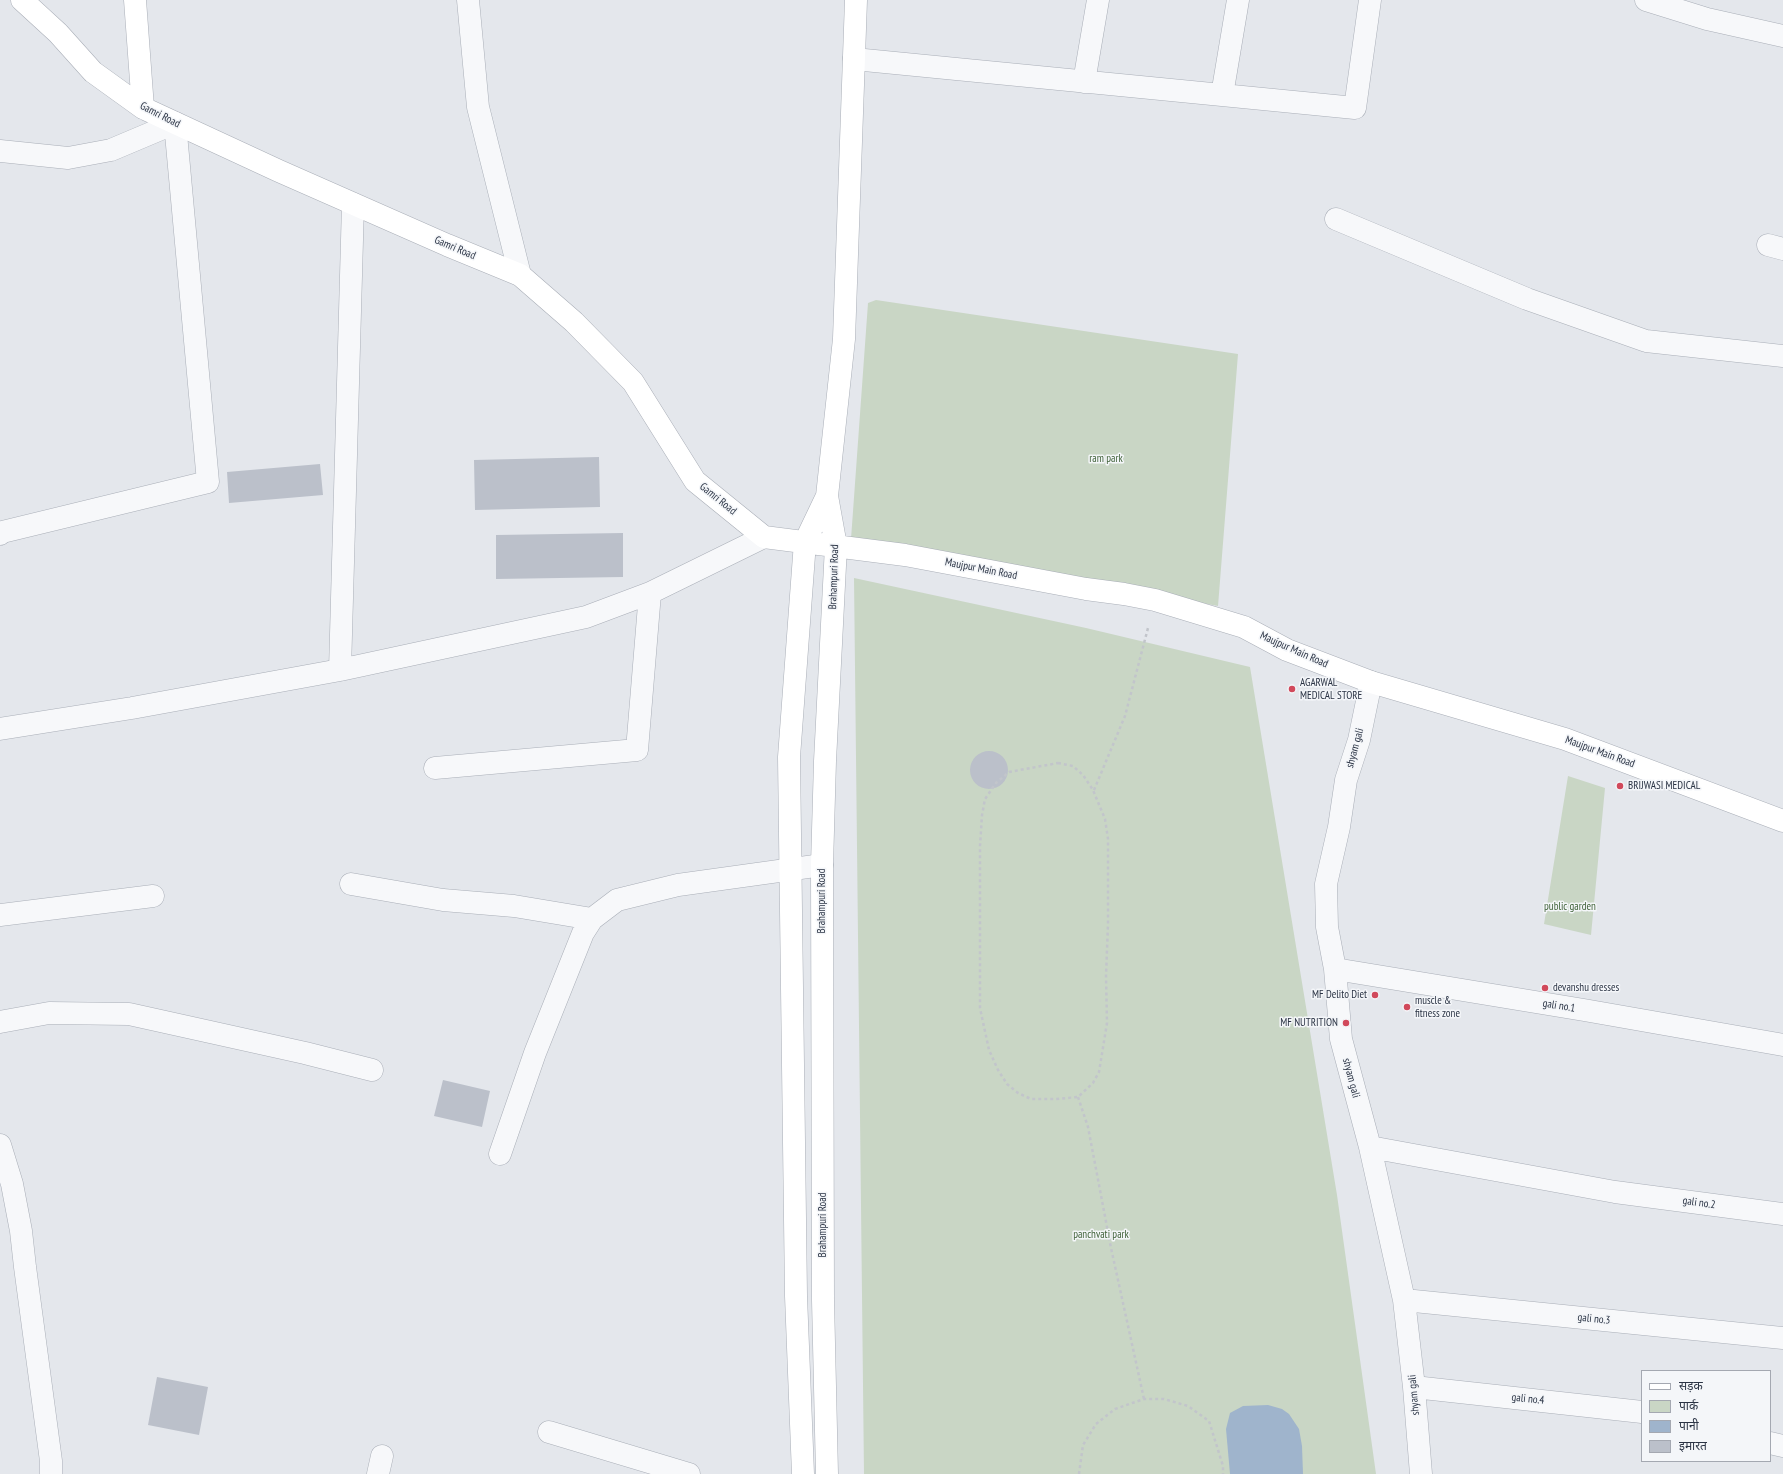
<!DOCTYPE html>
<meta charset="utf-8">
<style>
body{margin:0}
#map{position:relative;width:1783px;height:1474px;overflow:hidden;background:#e4e7ec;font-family:"PT Sans Narrow","Noto Sans Devanagari",sans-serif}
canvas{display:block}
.legend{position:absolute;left:1641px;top:1370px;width:130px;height:92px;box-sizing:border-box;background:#f4f6f9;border:1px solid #a4a8b1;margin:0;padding:5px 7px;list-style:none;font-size:12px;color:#2b3445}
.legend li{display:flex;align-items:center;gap:8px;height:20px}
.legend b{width:20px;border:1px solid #a4a8b1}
</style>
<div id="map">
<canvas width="1783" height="1474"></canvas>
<ul class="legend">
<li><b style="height:5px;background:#fff"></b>सड़क</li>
<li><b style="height:11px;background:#c9d6c5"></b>पार्क</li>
<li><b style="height:11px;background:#9fb4cc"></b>पानी</li>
<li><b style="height:11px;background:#bbc0ca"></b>इमारत</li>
</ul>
</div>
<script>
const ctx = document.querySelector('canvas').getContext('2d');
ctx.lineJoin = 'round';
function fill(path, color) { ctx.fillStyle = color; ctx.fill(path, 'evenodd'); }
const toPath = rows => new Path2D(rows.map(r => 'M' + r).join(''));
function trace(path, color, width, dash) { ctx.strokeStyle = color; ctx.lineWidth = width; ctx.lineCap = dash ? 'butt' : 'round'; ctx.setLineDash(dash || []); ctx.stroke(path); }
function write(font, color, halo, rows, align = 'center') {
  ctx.font = font + ' "PT Sans Narrow",sans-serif'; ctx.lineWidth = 3; ctx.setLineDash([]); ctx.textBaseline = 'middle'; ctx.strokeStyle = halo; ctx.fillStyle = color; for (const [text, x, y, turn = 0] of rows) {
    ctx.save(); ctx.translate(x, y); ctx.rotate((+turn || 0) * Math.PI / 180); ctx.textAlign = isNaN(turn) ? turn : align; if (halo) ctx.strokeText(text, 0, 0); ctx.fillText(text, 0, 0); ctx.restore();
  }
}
fill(toPath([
 [876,300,1238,354,1218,606,851,539,868,303],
 [854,578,1086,628,1250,667,1337,1195,1376,1474,864,1474],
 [1568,776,1605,788,1591,935,1544,924]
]), '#c9d6c5');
fill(toPath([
 [1268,1405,1282,1409,1289,1414,1299,1429,1302,1446,1303,1474,1230,1474,1226,1429,1230,1413,1243,1406]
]), '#9fb4cc');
fill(toPath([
 [599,457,600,507,475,510,474,460],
 [320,464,323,495,229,503,227,472],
 [623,533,623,577,496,579,496,535],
 '970 770a19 19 0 1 1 38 0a19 19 0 1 1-38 0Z',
 [443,1080,490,1091,482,1127,434,1116],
 [157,1377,208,1387,199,1435,148,1425]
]), '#bbc0ca');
const street = toPath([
 [468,0,478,107,520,275],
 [1646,0,1707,19,1783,36],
 [854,59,1355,108,1370,0],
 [1084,82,1098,0],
 [1222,95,1238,0],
 [0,151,68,158,111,150,175,123,208,482,2,532,0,534],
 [1336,219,1527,299,1646,341,1783,356],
 [1768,245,1783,249],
 [340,670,353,204],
 [1371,682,1359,740,1346,780,1339,827,1326,884,1327,927,1335,969,1341,1039,1370,1147,1404,1300,1414,1387,1421,1474],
 [0,729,132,708,340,670,586,617,650,593,764,537],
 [435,768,637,750,650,593],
 [351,884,443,900,514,906,592,919],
 [0,915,153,896],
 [1335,969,1584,1010,1783,1045],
 [0,1022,49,1013,129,1014,305,1053,372,1070],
 [0,1145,12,1184,21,1231,25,1267,51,1461,51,1474],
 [1370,1147,1615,1192,1783,1214],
 [500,1154,535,1053,583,933,592,919,617,900,678,885,822,865],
 [1404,1300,1783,1338],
 [1414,1387,1642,1412],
 [549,1432,689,1474],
 [1770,1443,1783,1446],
 [378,1474,382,1456]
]);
const secondary = toPath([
 [22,0,58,33,93,72,143,108,279,171,447,245,520,275,574,322,633,382,695,481,764,537,905,555,1086,589,1124,594,1155,600,1244,627,1287,650,1371,682,1565,739,1783,821],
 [135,0,143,108],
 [803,1474,796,1296,789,757,805,542,827,496],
 [827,1474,823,1300,822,865,825,761,836,546,827,496,844,339,856,0]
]);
trace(street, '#a9aeb7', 23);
trace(secondary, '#a9aeb7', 23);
trace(toPath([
 [1058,763,1073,766,1083,775,1093,790,1105,819,1108,839,1108,924,1106,976,1107,1023,1099,1072,1093,1083,1078,1097,1056,1099,1031,1099,1018,1093,1007,1084,998,1070,989,1050,980,1008,980,846,982,815,985,799,996,783,1009,772,1058,763],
 [1094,790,1125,716,1148,628],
 [1078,1097,1088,1127,1111,1248,1144,1399],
 [1079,1474,1083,1445,1096,1424,1115,1409,1144,1399,1164,1399,1188,1406,1209,1421,1223,1466,1223,1474]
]), '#c2c5cb', 2.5, [3, 3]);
trace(street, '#f7f8fa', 22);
trace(secondary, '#fff', 22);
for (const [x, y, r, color] of [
 [1292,689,4,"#d1495b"],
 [1620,786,4,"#d1495b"],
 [1545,988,4,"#d1495b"],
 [1375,995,4,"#d1495b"],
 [1407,1007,4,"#d1495b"],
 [1346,1023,4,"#d1495b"]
]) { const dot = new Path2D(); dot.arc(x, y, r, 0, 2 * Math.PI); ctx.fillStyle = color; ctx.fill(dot); trace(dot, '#f4f6f9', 1.5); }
write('11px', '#2b3445', '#f4f6f9', [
 ["Gamri Road",160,115,27],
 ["Gamri Road",455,248,23],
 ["Gamri Road",718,499,39],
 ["Maujpur Main Road",981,569,11],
 ["Brahampuri Road",834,577,-88],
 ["Maujpur Main Road",1294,650,24],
 ["shyam gali",1355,748,-75],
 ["Maujpur Main Road",1600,752,20],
 ["Brahampuri Road",822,901,-90],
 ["gali no.1",1559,1006,9],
 ["shyam gali",1351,1078,75],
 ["gali no.2",1699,1203,8],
 ["Brahampuri Road",823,1225,-90],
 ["gali no.3",1594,1319,6],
 ["shyam gali",1414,1395,-95],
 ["gali no.4",1528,1399,6]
]);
write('11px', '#3f6138', '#f4f6f9', [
 ["ram park",1106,459],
 ["public garden",1570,907],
 ["panchvati park",1101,1235]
]);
write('11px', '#2b3445', '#f4f6f9', [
 ["AGARWAL",1300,683],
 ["MEDICAL STORE",1300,696],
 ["BRIJWASI MEDICAL",1628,786],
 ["devanshu dresses",1553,988],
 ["MF Delito Diet",1367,995,"right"],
 ["muscle &",1415,1001],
 ["fitness zone",1415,1014],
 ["MF NUTRITION",1338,1023,"right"]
], 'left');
</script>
